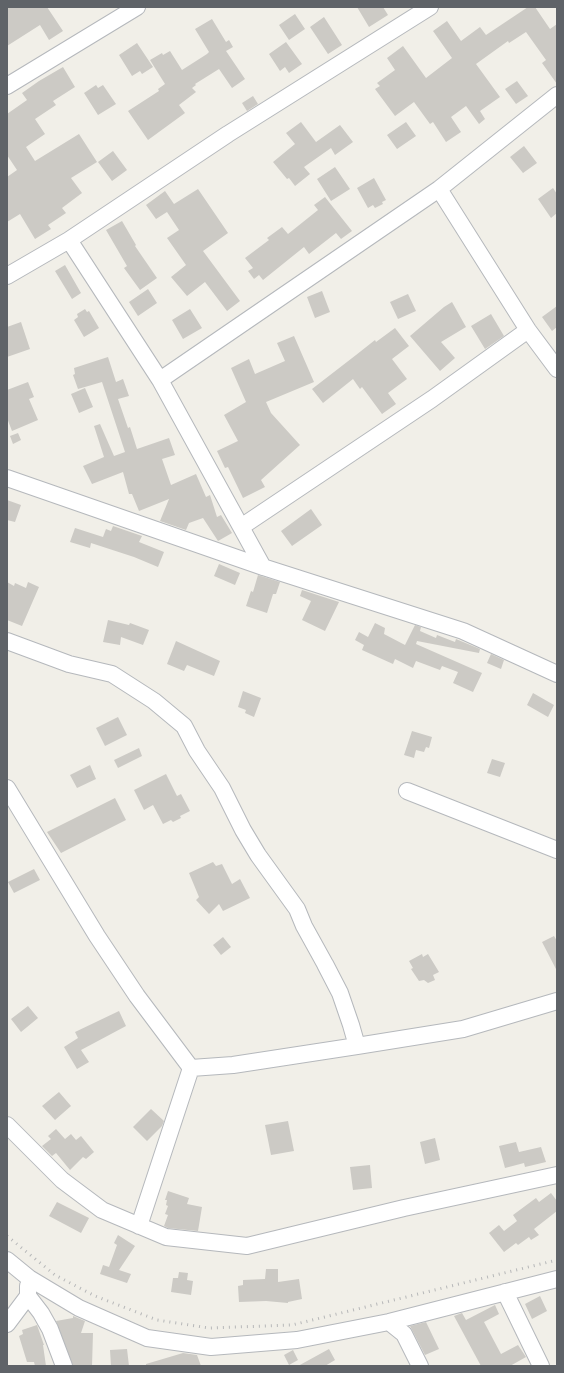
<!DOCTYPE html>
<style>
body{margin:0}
#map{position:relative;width:564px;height:1373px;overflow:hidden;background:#f1efe8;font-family:"Golos Text",sans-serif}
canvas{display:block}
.frame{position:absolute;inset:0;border:8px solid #5f6368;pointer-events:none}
</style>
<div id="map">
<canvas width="564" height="1373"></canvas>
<div class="frame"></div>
</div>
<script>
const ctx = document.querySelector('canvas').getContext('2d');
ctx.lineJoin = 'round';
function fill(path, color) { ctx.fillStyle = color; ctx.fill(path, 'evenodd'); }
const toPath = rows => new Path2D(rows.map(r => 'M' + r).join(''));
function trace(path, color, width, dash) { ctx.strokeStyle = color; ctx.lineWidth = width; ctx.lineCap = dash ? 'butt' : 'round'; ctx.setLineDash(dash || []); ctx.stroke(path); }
fill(toPath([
 [7,7,47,7,63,31,49,40,40,25,7,46],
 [357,7,383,7,388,15,369,27],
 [528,7,535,7,550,29,557,24,557,84,542,63,546,60,526,32,509,43,508,41,476,64,500,97,480,111,485,119,479,124,466,106,451,117,461,132,446,142,433,122,430,124,414,102,395,116,375,89,380,86,377,83,395,70,387,58,403,46,426,78,452,58,433,31,447,21,461,41,480,27,486,35],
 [295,14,305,29,289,40,279,25],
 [324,17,342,45,328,54,310,27],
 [212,19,226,42,229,40,233,47,226,51,245,79,232,88,219,69,195,84,196,85,192,88,196,92,179,105,185,113,148,140,128,111,159,91,158,89,165,84,150,60,162,53,163,55,170,51,182,70,207,54,209,52,195,29],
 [286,42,302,64,289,73,285,67,280,71,269,54],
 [137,43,153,67,142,74,140,71,132,76,119,55],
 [63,67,75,87,53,101,56,105,35,119,45,134,26,147,35,161,79,134,97,162,71,178,82,193,62,208,66,213,48,225,51,229,35,239,20,214,7,222,7,177,17,170,7,155,7,114,27,100,22,93,39,81],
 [517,81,528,96,516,104,505,89],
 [96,85,98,88,103,85,116,104,98,115,84,93],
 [253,96,258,104,247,111,242,103],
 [301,122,316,142,340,125,353,142,335,155,331,148,304,167,310,174,295,186,289,178,287,179,273,162,295,144,286,133],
 [406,122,416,136,397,149,387,135],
 [524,146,537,163,523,173,510,157],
 [113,151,127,170,112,181,98,162],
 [335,167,350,189,331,201,317,179],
 [374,178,386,200,382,202,383,204,375,208,373,205,368,208,357,188],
 [553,188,557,194,557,213,551,218,538,199],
 [198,189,228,233,203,251,240,301,227,311,205,282,187,296,171,277,186,265,167,238,179,230,167,212,156,219,146,205,165,191,174,204],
 [325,197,352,231,341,239,336,233,309,254,304,247,263,280,259,275,254,279,248,271,253,268,245,258,269,240,267,238,282,227,288,234,318,210,314,205],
 [122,221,136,245,135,246,157,278,140,290,124,268,127,266,106,230],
 [65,265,81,293,72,299,55,271],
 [148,289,157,303,138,316,129,302],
 [322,291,330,312,315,318,307,297],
 [408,294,416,311,398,319,390,302],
 [452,302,466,327,441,342,455,358,440,371,410,336,444,307],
 [557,306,557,327,552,331,542,317],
 [85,309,87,312,89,311,99,328,84,337,74,320,78,317,77,314],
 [190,309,202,328,183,339,172,320],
 [491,314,504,336,485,349,471,326],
 [21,322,30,349,7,357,7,327],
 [395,328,409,346,392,359,407,379,388,393,396,404,382,414,362,387,360,389,353,379,323,403,312,389,356,355,375,340,376,342],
 [294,336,314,382,266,402,271,413,300,445,261,480,265,487,243,498,228,467,225,468,217,451,238,441,224,415,246,402,231,368,249,359,255,374,285,361,277,343],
 [108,357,116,382,123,379,129,396,118,399,128,428,130,427,137,449,169,438,175,455,162,459,171,485,196,474,206,497,210,495,217,517,221,515,232,533,218,541,203,518,189,523,186,530,160,521,169,499,139,511,132,494,129,494,123,472,92,484,83,466,104,457,94,426,100,424,114,456,125,452,102,382,78,389,73,375,75,374,74,368],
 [28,382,34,397,29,399,38,420,12,431,7,418,7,390],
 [85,388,93,407,79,413,71,394],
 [18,433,21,440,13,444,10,436],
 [7,500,21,505,15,522,7,520],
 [311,509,322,525,292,546,281,531],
 [113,526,142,536,139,542,164,552,158,567,134,557,91,543,90,548,70,542,75,528,103,537,106,529,111,531],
 [219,564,240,573,235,585,214,576],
 [258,575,280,582,276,594,273,594,267,613,246,606,251,591,253,592],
 [7,582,14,586,15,583,26,588,28,582,39,587,22,626,7,620],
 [302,590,339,602,325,631,302,620,311,601,300,596],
 [108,620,129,625,130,623,149,630,143,645,121,637,120,645,103,642],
 [375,623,385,628,384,634,405,645,415,625,421,627,420,631,436,638,437,635,455,642,456,639,480,649,479,653,417,641,416,644,482,673,473,692,453,683,458,672,442,666,440,670,416,661,413,668,395,659,393,664,362,650,364,645,355,640,359,632,368,637],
 [176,641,220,661,214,676,187,665,184,671,167,664],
 [491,654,504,660,501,669,487,663],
 [243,691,261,698,254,717,245,713,246,710,238,707],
 [533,693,554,705,548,717,527,705],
 [118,717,127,735,105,746,96,728],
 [412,731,432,737,429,748,426,747,424,752,416,750,414,758,404,755],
 [139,748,142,756,118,768,114,760],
 [492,759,505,763,500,777,487,773],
 [90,765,96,779,77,788,70,775],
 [166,774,177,796,181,794,190,811,180,816,181,818,173,822,171,820,163,824,153,805,144,810,134,790],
 [115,798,126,820,61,853,47,832],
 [213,862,216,866,222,864,232,884,240,879,250,898,223,911,219,904,209,914,196,900,199,897,189,873],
 [34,869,40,880,14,893,8,882],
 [554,936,557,941,557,971,542,942],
 [223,937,231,947,221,955,213,945],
 [422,954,423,957,428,954,439,972,433,975,435,980,428,983,424,980,419,981,411,969,413,968,409,961],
 [28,1006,38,1018,21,1032,11,1019],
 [119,1011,126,1026,81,1050,89,1062,77,1069,64,1047,78,1038,75,1032],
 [59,1092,71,1106,55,1120,42,1106],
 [151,1109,164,1121,162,1126,147,1141,133,1127],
 [288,1121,294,1151,271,1155,265,1125],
 [56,1129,65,1139,71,1134,76,1140,81,1136,94,1152,86,1159,83,1157,70,1170,56,1153,52,1156,42,1146,51,1139,48,1136],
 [435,1138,440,1160,425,1164,420,1142],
 [516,1142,519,1152,541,1147,546,1162,525,1167,524,1163,505,1168,499,1146],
 [370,1165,372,1188,353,1190,350,1167],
 [168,1191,189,1198,187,1204,202,1207,198,1231,168,1228,164,1226,168,1215,165,1214,168,1206,166,1205,167,1200,165,1200],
 [551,1193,557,1201,557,1211,534,1229,539,1235,531,1240,529,1237,518,1245,516,1243,504,1252,489,1233,499,1225,504,1231,517,1221,513,1215,536,1198,539,1202],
 [57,1202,89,1218,81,1233,49,1216],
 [118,1235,135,1246,119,1270,131,1274,127,1283,100,1274,103,1265,109,1267,117,1245,114,1243],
 [266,1269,278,1269,278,1282,299,1279,302,1299,288,1302,288,1303,266,1301,239,1302,238,1286,243,1285,243,1280,265,1279],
 [179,1272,188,1273,187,1280,193,1281,191,1295,171,1292,173,1278,178,1278],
 [540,1296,547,1311,532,1319,525,1304],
 [495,1305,499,1314,484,1322,501,1354,518,1345,526,1357,510,1366,481,1366,454,1316,462,1313,466,1320],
 [73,1316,85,1321,81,1333,93,1333,92,1366,73,1366,56,1321,73,1318],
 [426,1322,439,1349,425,1355,410,1326],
 [37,1325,44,1345,43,1345,46,1366,35,1366,34,1362,27,1362,19,1336,23,1334,22,1330],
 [127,1349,129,1366,111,1366,110,1350],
 [329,1349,335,1360,325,1366,298,1366],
 [293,1350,298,1360,289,1365,284,1355],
 [183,1353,197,1355,201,1366,146,1366,146,1364]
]), '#cccac5');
const minor = toPath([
 [7,86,137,7],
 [439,189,528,330,557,369],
 [69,240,160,380,263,567],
 [7,276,69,240,228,134,430,7],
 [160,380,439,189,557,95],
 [7,478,263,567,463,631,557,674],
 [241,527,432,399,528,330],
 [7,641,69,664,112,674,154,701,184,726,197,751,222,788,243,830,258,855,297,909,304,926,325,964,340,993,351,1025,357,1046,463,1029,557,1001],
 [7,788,97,936,137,996,191,1068],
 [407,791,557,850],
 [191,1068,233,1065,357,1046],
 [7,1125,62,1180,102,1210,166,1237,247,1246,404,1208,557,1175],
 [139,1226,191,1068],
 [7,1260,29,1278,79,1308,147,1338,211,1347,297,1340,389,1322,557,1279],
 [505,1292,541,1366],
 [28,1296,41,1313,50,1329,64,1366],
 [389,1322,404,1334,420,1366],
 [7,1324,28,1296,28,1286]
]);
trace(minor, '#b5b8bc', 18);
trace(minor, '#fff', 16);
trace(toPath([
 [7,1236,55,1275,95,1296,157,1320,209,1328,292,1325,557,1260]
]), '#b6b7b8', 3, [1, 5]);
</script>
